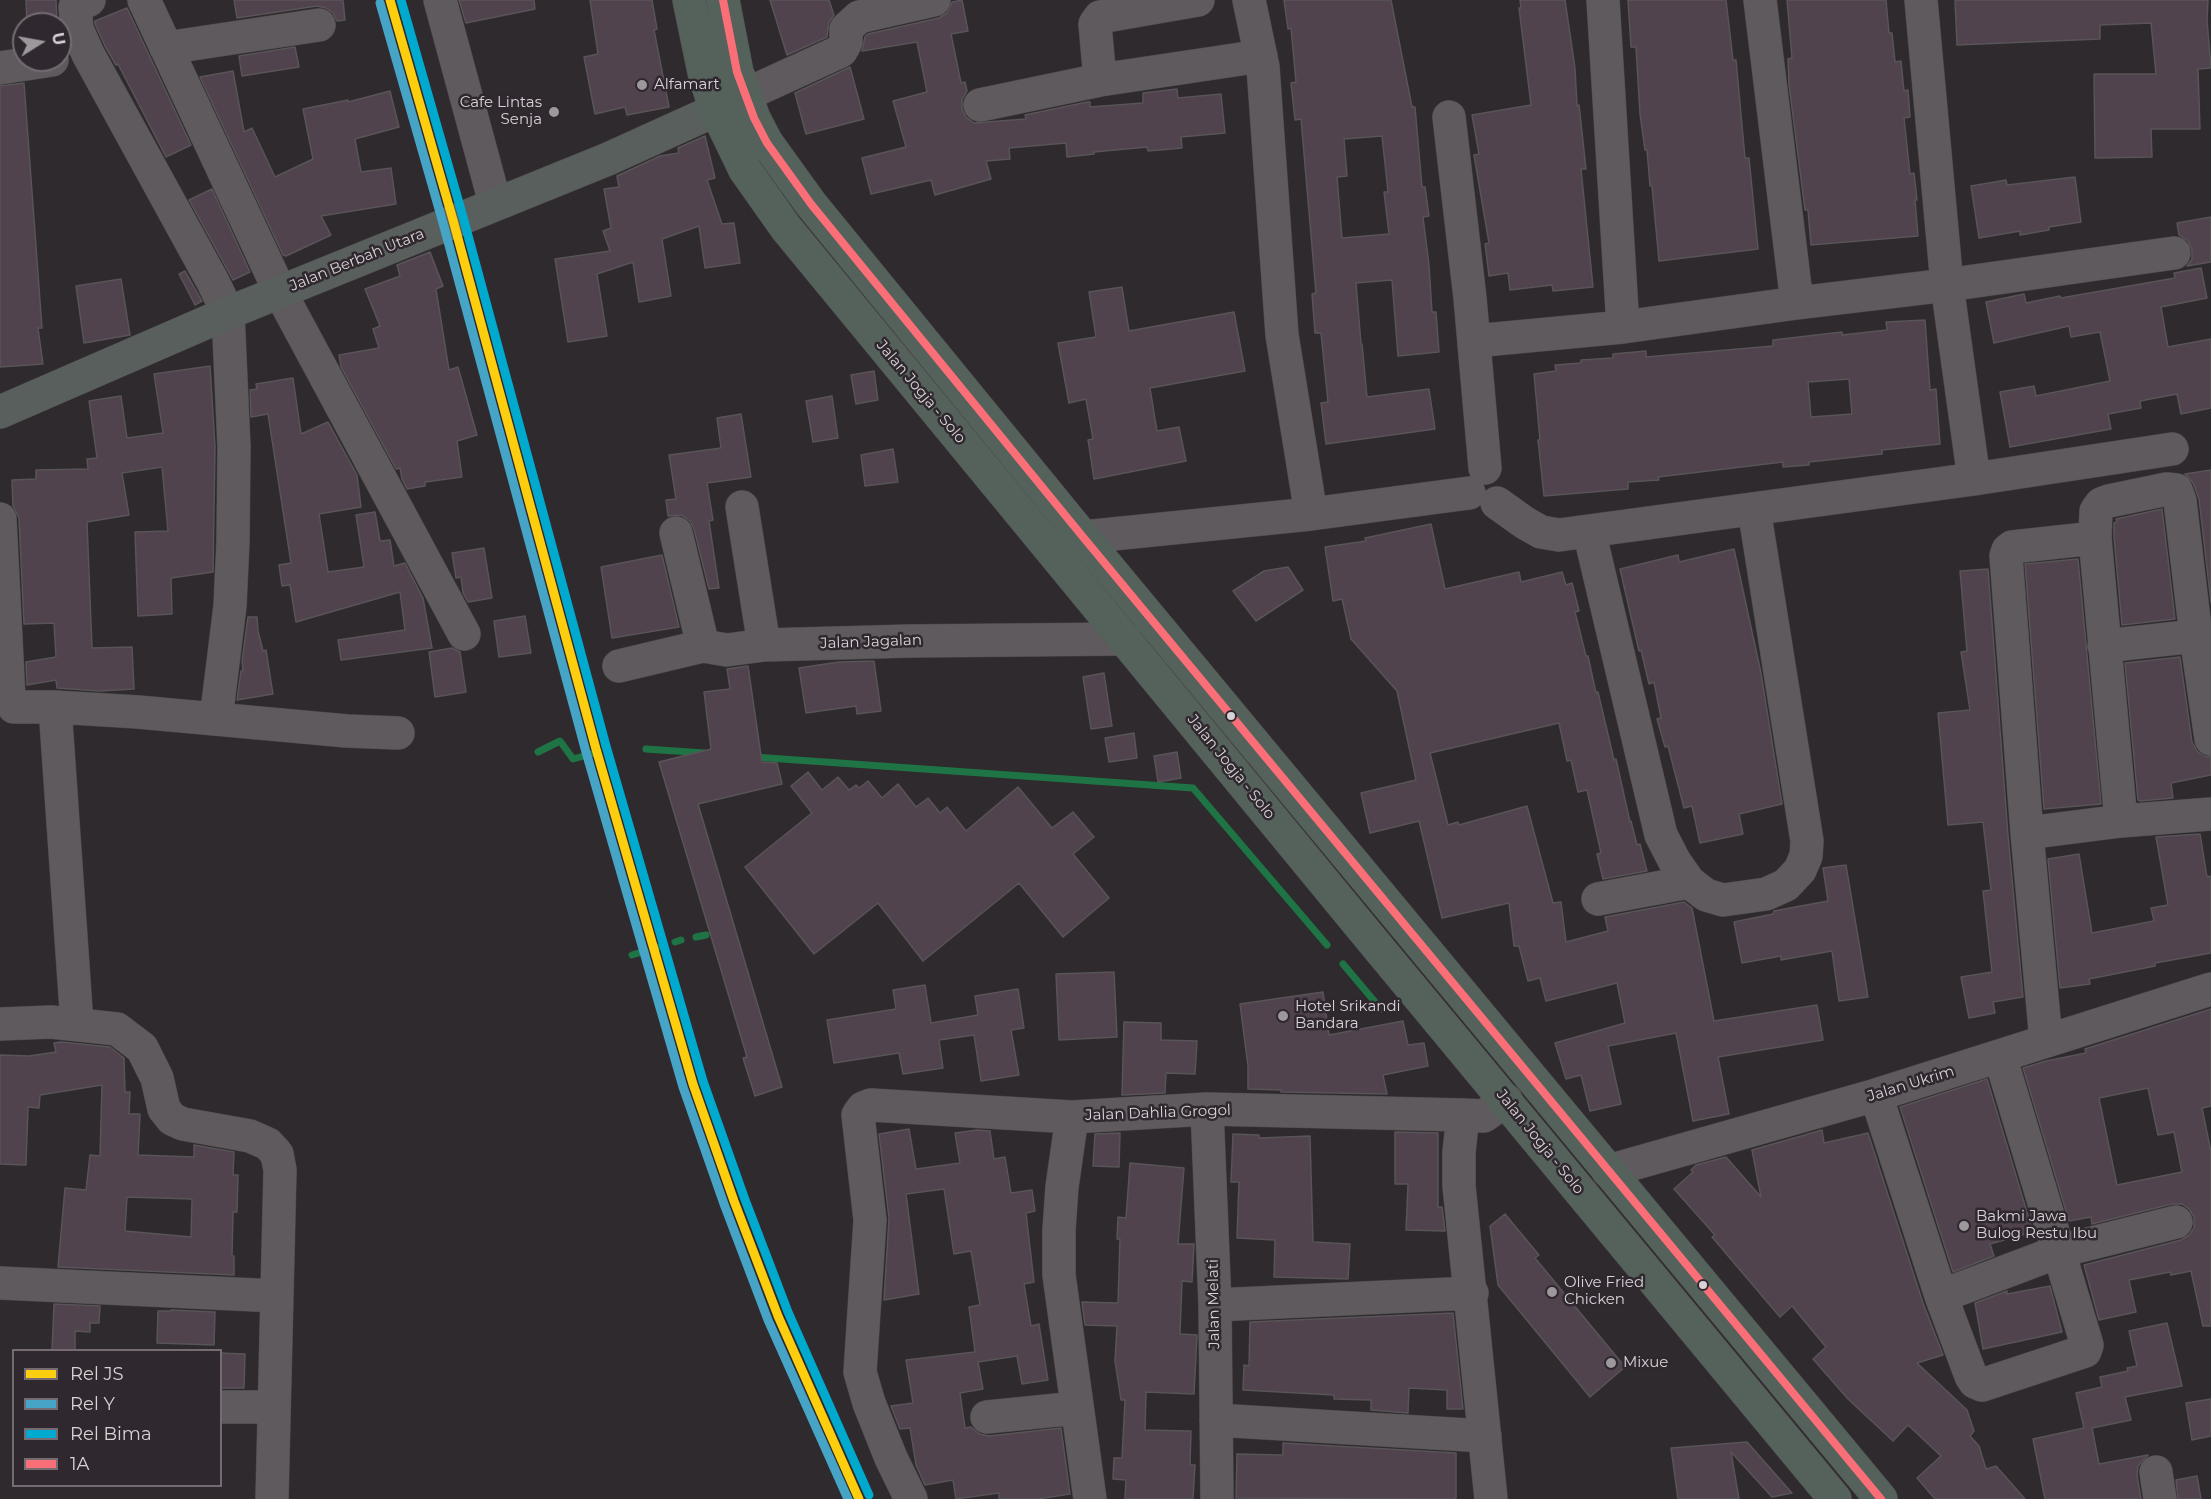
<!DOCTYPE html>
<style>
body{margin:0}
#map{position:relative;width:2211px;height:1499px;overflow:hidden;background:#2e2a2e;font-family:Montserrat,sans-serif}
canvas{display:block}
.legend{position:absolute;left:12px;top:1349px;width:210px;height:138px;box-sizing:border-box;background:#30282f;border:2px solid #746c72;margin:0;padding:8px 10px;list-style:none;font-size:18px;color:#d9d3d7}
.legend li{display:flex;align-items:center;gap:12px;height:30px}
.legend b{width:30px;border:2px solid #746c72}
.north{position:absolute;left:12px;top:12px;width:60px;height:60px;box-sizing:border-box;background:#30282f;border:2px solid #746c72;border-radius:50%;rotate:79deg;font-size:16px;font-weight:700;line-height:24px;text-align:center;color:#d9d3d7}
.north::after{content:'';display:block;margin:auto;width:21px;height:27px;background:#9d989c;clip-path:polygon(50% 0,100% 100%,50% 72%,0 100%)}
</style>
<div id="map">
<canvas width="2211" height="1499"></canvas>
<ul class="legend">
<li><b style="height:8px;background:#fcce0d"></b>Rel JS</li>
<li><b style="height:8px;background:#46a5c7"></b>Rel Y</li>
<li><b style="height:8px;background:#00a9ce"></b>Rel Bima</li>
<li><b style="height:8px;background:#fa6f77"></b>1A</li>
</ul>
<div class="north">U</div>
</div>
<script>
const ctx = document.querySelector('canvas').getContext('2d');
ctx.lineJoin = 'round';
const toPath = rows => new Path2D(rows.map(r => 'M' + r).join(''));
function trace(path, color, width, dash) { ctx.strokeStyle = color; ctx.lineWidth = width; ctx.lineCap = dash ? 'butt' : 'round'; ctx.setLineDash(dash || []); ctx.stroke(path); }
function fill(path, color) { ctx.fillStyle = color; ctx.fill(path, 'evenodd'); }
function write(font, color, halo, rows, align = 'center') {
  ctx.font = font + ' Montserrat,sans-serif'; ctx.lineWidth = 5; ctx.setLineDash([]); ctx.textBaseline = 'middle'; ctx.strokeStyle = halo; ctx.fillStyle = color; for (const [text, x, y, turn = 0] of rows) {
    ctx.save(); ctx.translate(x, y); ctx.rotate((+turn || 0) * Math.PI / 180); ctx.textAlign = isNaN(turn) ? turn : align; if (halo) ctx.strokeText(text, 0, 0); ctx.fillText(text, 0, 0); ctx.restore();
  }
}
trace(toPath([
 [646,749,704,753],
 [538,752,560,741,573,759,591,754],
 [754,757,1193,788,1327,945],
 [696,937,706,935],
 [675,942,681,940],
 [659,947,664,945],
 [632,955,645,951],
 [1343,964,1381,1009]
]), '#1f7445', 7);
const building = toPath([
 [26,0,56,0,57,24,27,24,26,0],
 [234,0,343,0,345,20,337,21,333,13,326,8,317,6,237,18,234,0],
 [459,0,534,0,535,9,466,23,459,0],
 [590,0,652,0,657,29,654,30,669,107,627,115,625,107,595,114,584,57,598,54,590,0],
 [770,0,829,0,834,15,829,22,827,37,787,55,770,0],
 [962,0,968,31,951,34,961,83,965,82,967,91,962,100,962,109,966,117,974,123,1026,119,1025,115,1087,102,1090,102,1090,107,1143,103,1143,93,1177,89,1178,98,1221,94,1225,133,1181,137,1182,148,1148,151,1147,147,1094,152,1094,154,1067,157,1066,143,1009,148,1010,159,986,161,991,179,935,195,931,180,871,194,862,158,906,147,893,101,927,92,917,42,862,51,865,37,868,34,939,18,947,13,952,2,962,0],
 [1284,0,1391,0,1412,107,1415,107,1422,187,1425,187,1429,216,1423,217,1429,265,1432,312,1436,312,1439,352,1398,356,1392,280,1356,283,1361,344,1362,344,1367,397,1429,389,1435,429,1326,444,1321,403,1328,402,1321,333,1315,333,1312,294,1316,293,1301,119,1295,120,1291,83,1296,82,1291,28,1288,29,1284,0],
 [1382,136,1388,192,1384,192,1389,234,1342,238,1337,177,1347,176,1344,139,1382,136],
 [1520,0,1565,0,1575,68,1577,106,1579,105,1586,169,1581,169,1593,287,1553,291,1552,285,1510,290,1508,273,1489,276,1485,244,1489,243,1474,155,1479,154,1472,115,1531,105,1519,8,1521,8,1520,0],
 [1628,0,1726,0,1733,60,1736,60,1745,158,1749,158,1758,249,1659,261,1652,186,1650,186,1647,150,1645,150,1640,114,1636,47,1631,47,1628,0],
 [1787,0,1886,0,1889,33,1892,33,1895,62,1901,61,1904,91,1908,90,1910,117,1904,118,1910,174,1914,173,1917,200,1915,200,1918,236,1811,245,1808,210,1805,210,1789,85,1788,59,1792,58,1787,0],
 [1955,0,2208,0,2207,20,2211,68,2198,69,2200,129,2151,129,2152,157,2095,158,2094,74,2156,74,2151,23,2100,25,2100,39,1957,45,1955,0],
 [127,8,191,145,166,157,118,64,116,65,105,46,95,24,95,21,127,8],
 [295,47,299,67,242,76,239,56,295,47],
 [850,67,864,119,806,134,795,93,850,67],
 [233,71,244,132,252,128,275,177,313,159,303,109,348,100,348,102,390,91,399,127,355,139,361,172,391,168,396,204,321,216,331,235,286,256,283,255,200,77,233,71],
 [24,83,42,328,38,328,43,364,0,367,0,86,24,83],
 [705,136,715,178,707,180,722,224,734,223,740,263,705,268,699,226,662,239,671,296,639,302,633,262,597,274,607,336,568,342,555,259,610,251,603,231,611,228,604,189,619,187,617,176,660,156,679,153,678,148,705,136],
 [2075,177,2081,222,2049,227,2049,230,2020,235,2020,231,1979,238,1971,186,2006,180,2007,185,2075,177],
 [212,189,250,272,233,280,189,200,212,189],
 [2211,217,2211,262,2187,266,2192,259,2192,250,2188,241,2179,235,2177,223,2211,217],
 [430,252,443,286,436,289,449,370,458,367,477,435,457,441,462,477,425,482,425,486,407,489,402,479,400,468,396,469,341,367,339,355,379,348,373,329,380,326,365,289,400,276,397,265,430,252],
 [2201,268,2207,298,2161,307,2168,347,2211,339,2211,408,2181,414,2177,394,2140,401,2141,408,2108,414,2111,429,2010,447,2000,392,2034,386,2036,396,2110,381,2100,332,2071,337,2069,326,1994,343,1986,302,2024,294,2026,303,2060,296,2061,298,2175,278,2174,273,2201,268],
 [185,271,202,301,195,305,179,274,185,271],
 [121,279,130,335,84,343,76,286,121,279],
 [1122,287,1129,331,1234,312,1245,371,1150,388,1157,431,1179,427,1186,461,1094,479,1088,440,1093,439,1086,399,1069,403,1058,343,1096,337,1089,292,1122,287],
 [1925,320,1930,390,1936,389,1940,444,1882,450,1882,454,1809,462,1809,465,1783,467,1783,462,1658,477,1659,480,1628,482,1628,489,1544,496,1538,440,1540,440,1534,374,1556,371,1555,365,1581,363,1581,360,1613,358,1613,354,1646,351,1646,357,1773,346,1773,340,1842,332,1842,335,1887,330,1886,322,1925,320],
 [1849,379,1852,414,1811,417,1808,382,1849,379],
 [210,366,215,447,213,572,171,578,172,614,138,616,135,532,168,531,162,467,122,473,129,515,87,522,92,648,132,647,134,689,99,691,57,688,56,680,27,685,26,662,56,657,54,623,24,624,19,518,13,506,12,480,36,479,36,470,88,469,87,459,97,458,89,401,121,396,127,438,163,433,154,374,210,366],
 [874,371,878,400,856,404,851,375,874,371],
 [293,378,301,434,328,422,357,475,361,507,319,514,328,572,364,567,356,515,375,512,380,541,390,540,394,566,405,563,423,598,432,648,341,660,338,640,405,630,400,592,296,622,290,585,282,586,279,565,291,563,268,414,251,417,250,390,257,389,256,384,293,378],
 [832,396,838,438,813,442,806,401,832,396],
 [741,414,751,477,707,483,713,520,709,521,719,588,709,589,694,529,690,521,681,515,668,516,666,500,676,499,669,455,721,448,717,418,741,414],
 [893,449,898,482,865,486,861,455,893,449],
 [2211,470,2211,603,2199,499,2193,483,2185,474,2211,470],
 [2162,509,2175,619,2122,625,2114,537,2114,523,2117,522,2116,519,2162,509],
 [1431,524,1445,589,1519,572,1521,582,1562,572,1566,585,1572,583,1579,611,1575,612,1586,656,1588,656,1596,693,1598,692,1614,760,1616,759,1630,822,1631,821,1637,845,1640,844,1647,871,1603,879,1597,854,1601,853,1587,790,1578,792,1571,760,1567,761,1559,723,1430,753,1448,825,1458,822,1459,825,1527,806,1553,903,1561,902,1566,942,1608,931,1605,917,1684,902,1692,908,1714,1021,1817,1005,1823,1040,1718,1057,1729,1114,1693,1121,1676,1033,1608,1046,1621,1104,1590,1111,1581,1075,1566,1079,1555,1043,1625,1023,1617,983,1546,1001,1540,978,1528,981,1519,946,1514,946,1509,903,1442,918,1419,821,1370,833,1361,793,1416,780,1397,691,1351,639,1342,599,1333,601,1325,547,1366,541,1365,538,1431,524],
 [484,548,492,598,468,602,463,593,461,577,456,578,452,553,484,548],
 [1734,549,1761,673,1782,804,1739,814,1743,834,1700,843,1692,806,1684,808,1668,746,1665,747,1657,719,1661,718,1654,682,1649,684,1641,650,1639,651,1620,569,1678,555,1679,562,1734,549],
 [662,555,679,627,612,638,601,567,662,555],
 [2078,559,2101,804,2044,809,2025,564,2078,559],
 [1288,567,1303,590,1256,621,1233,591,1264,571,1288,567],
 [1988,569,2008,835,2023,997,1993,1002,1995,1013,1969,1018,1961,977,1992,972,1983,891,1991,890,1983,822,1948,825,1938,713,1970,710,1961,652,1967,651,1960,571,1988,569],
 [525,616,531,653,499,657,494,621,525,616],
 [248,617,257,617,258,631,263,651,266,650,273,694,237,700,241,671,243,670,242,661,248,617],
 [452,648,460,652,466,692,435,697,429,652,452,648],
 [2180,657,2192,742,2197,751,2204,756,2211,757,2211,775,2171,783,2173,798,2140,801,2138,800,2125,663,2180,657],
 [874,661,881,711,857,714,856,706,806,713,799,668,839,662,874,661],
 [748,666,762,762,777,763,782,784,698,804,782,1087,755,1096,743,1058,747,1057,659,762,711,749,704,692,730,689,727,669,748,666],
 [1104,673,1112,726,1091,729,1083,677,1104,673],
 [1134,733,1137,758,1109,762,1105,738,1134,733],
 [1177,752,1181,778,1158,782,1154,756,1177,752],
 [808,772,822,790,838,777,849,790,856,785,859,788,868,781,882,798,898,784,916,807,928,798,940,813,947,807,966,831,1018,787,1052,828,1073,812,1094,837,1073,854,1109,898,1063,937,1019,883,923,961,878,903,814,954,745,867,812,813,791,786,808,772],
 [2200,834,2207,877,2211,876,2211,953,2155,963,2155,966,2089,979,2090,984,2060,988,2048,859,2079,854,2092,933,2154,921,2151,908,2168,905,2156,837,2200,834],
 [1846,865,1868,997,1839,1001,1832,951,1781,960,1781,956,1742,963,1734,922,1773,914,1774,911,1828,901,1823,868,1846,865],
 [1114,972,1117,1037,1059,1040,1056,974,1114,972],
 [925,985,931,1023,978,1015,975,996,1018,989,1024,1028,1011,1030,1019,1075,981,1081,974,1035,939,1040,943,1068,903,1074,899,1053,834,1063,827,1020,896,1009,893,990,925,985],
 [1323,992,1329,1035,1403,1021,1408,1045,1424,1043,1428,1066,1383,1075,1387,1094,1281,1092,1281,1090,1248,1089,1248,1066,1240,1004,1323,992],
 [2211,1009,2211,1106,2202,1108,2211,1152,2211,1326,2203,1326,2191,1271,2171,1275,2170,1272,2129,1280,2136,1312,2099,1320,2084,1265,2181,1240,2189,1235,2194,1228,2194,1217,2189,1209,2182,1204,2172,1204,2092,1224,2091,1217,2069,1221,2023,1068,2046,1061,2086,1053,2085,1049,2211,1009],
 [2148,1088,2158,1135,2174,1132,2182,1172,2117,1185,2099,1098,2148,1088],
 [1124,1022,1161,1023,1161,1040,1197,1041,1195,1074,1166,1073,1165,1093,1122,1095,1124,1022],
 [61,1042,110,1047,124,1058,125,1092,130,1092,129,1114,140,1114,138,1155,194,1157,194,1145,234,1152,233,1175,238,1175,237,1212,233,1212,232,1256,234,1256,234,1275,58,1267,65,1188,86,1190,90,1155,100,1156,102,1085,40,1095,39,1108,28,1107,26,1165,0,1164,0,1055,29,1056,56,1052,54,1043,61,1042],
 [127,1197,192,1199,191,1237,125,1231,127,1197],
 [1987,1079,2033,1232,1990,1244,1994,1256,1953,1272,1900,1107,1987,1079],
 [909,1129,916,1169,960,1163,955,1133,977,1130,990,1131,994,1159,1005,1157,1011,1193,1032,1190,1035,1211,1026,1213,1034,1282,1024,1284,1031,1326,1039,1324,1048,1380,1022,1384,1017,1356,978,1362,983,1389,960,1393,965,1428,971,1427,980,1434,989,1436,1061,1428,1070,1494,1038,1499,999,1499,999,1493,956,1499,953,1480,925,1485,916,1465,910,1428,900,1429,891,1406,913,1403,906,1360,975,1352,969,1307,980,1305,971,1251,954,1254,944,1189,906,1194,919,1294,884,1300,889,1218,879,1134,909,1129],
 [1822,1130,1824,1143,1868,1133,1923,1303,1943,1355,1917,1363,1967,1410,1974,1431,1970,1436,1979,1446,1986,1469,1996,1466,2025,1499,1935,1499,1917,1478,1941,1456,1908,1425,1893,1441,1848,1399,1813,1359,1826,1347,1792,1306,1780,1317,1712,1237,1715,1235,1674,1189,1693,1172,1691,1170,1696,1165,1726,1157,1761,1197,1752,1150,1822,1130],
 [1395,1132,1438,1133,1438,1207,1442,1207,1445,1231,1406,1230,1408,1184,1395,1184,1395,1132],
 [1120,1133,1119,1167,1093,1166,1095,1134,1120,1133],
 [1233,1134,1259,1135,1259,1138,1310,1136,1313,1242,1350,1244,1348,1279,1274,1277,1275,1240,1237,1238,1239,1182,1231,1182,1233,1134],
 [1130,1163,1184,1168,1178,1244,1194,1244,1192,1282,1182,1281,1180,1334,1197,1335,1194,1394,1146,1392,1145,1430,1191,1431,1190,1465,1195,1465,1193,1499,1125,1499,1126,1480,1113,1479,1114,1458,1122,1458,1125,1400,1121,1400,1115,1361,1117,1326,1085,1325,1082,1302,1118,1303,1120,1239,1117,1239,1118,1217,1126,1218,1130,1163],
 [1505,1214,1539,1255,1535,1258,1625,1367,1590,1397,1498,1285,1490,1226,1505,1214],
 [2050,1286,2062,1332,1983,1349,1975,1303,2007,1291,2007,1294,2050,1286],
 [54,1304,100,1306,99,1323,90,1323,90,1332,75,1331,75,1350,52,1350,54,1304],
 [171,1310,215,1312,214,1345,157,1343,158,1311,171,1311,171,1310],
 [1453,1313,1463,1409,1447,1409,1447,1390,1409,1388,1408,1413,1371,1410,1371,1400,1334,1399,1334,1395,1243,1390,1244,1365,1249,1366,1250,1322,1453,1313],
 [2167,1323,2182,1386,2125,1397,2131,1420,2092,1428,2099,1464,2148,1455,2138,1466,2137,1475,2141,1499,2045,1499,2033,1439,2084,1428,2076,1393,2102,1387,2100,1377,2128,1371,2127,1368,2137,1366,2129,1331,2167,1323],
 [220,1353,245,1354,244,1388,220,1388,220,1353],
 [2211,1399,2211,1436,2192,1440,2186,1403,2211,1399],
 [1747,1442,1792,1493,1772,1497,1731,1452,1739,1499,1678,1499,1671,1448,1747,1442],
 [1283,1443,1456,1453,1456,1499,1236,1498,1237,1454,1283,1455,1283,1443],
 [2197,1476,2201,1499,2178,1499,2176,1480,2197,1476]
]);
fill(building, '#50434e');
trace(building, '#585457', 1.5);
const minor = toPath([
 [89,0,75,7,77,29,88,54,213,282,228,313,234,447,233,541,230,606,216,719],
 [144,0,280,292,464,634],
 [440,0,495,203],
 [1249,0,1263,67,1282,335,1311,514],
 [1603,0,1623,327],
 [1760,0,1797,303],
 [1921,0,1947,285,1974,479],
 [166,48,319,25],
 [0,68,52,60],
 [1100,80,1095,24,1100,17,1198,0],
 [745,95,841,51,846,42,846,29,859,17,934,0],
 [980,105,1100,80,1261,56],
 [1449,117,1470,298,1485,468],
 [1474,341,1623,327,1797,303,1947,285,2174,253],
 [1497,503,1525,523,1541,532,1559,535,1974,479,2172,449],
 [742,507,764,645],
 [0,519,9,698,14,707,55,707,138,712,347,731,398,733],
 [1589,531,1661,835,1675,862,1689,882,1706,895,1723,900,1766,894,1786,885,1800,870,1806,856,1807,841,1754,509],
 [676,533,703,646],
 [1083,537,1311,514,1469,493],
 [2104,646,2196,636],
 [619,666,703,646,727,650,764,645,910,641,1125,639],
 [55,707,77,1024],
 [2121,821,2095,538,2096,511,2101,504,2109,501,2167,489,2176,490,2180,501,2196,636,2211,739],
 [2027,833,2121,821,2211,814],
 [1598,899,1689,882],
 [0,1024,51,1022,117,1029,142,1048,157,1078,164,1109,172,1119,183,1124,250,1136,268,1144,277,1154,280,1170,272,1499],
 [2046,1041,2027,833,2006,556,2008,550,2012,547,2095,538],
 [1876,1095,1941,1296,1971,1376,1975,1382,1982,1385,2085,1351,2087,1345,2000,1056],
 [1207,1109,1215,1305,1217,1499],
 [1072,1117,1062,1187,1059,1230,1059,1275,1090,1499],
 [1608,1171,1876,1095,2211,989],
 [0,1283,277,1296],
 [1941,1296,2060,1251,2176,1222],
 [1215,1305,1472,1293],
 [220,1407,273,1407],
 [987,1417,1077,1408],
 [1216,1420,1485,1436],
 [2156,1472,2160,1499],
 [911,1499,891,1458,869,1403,860,1372,870,1220,858,1115,863,1108,871,1105,1072,1117,1207,1109,1463,1115],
 [1491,1499,1459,1186,1459,1152,1463,1115,1484,1116,1506,1100]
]);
const major = toPath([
 [0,412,228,313,608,159,716,110]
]);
const highway = toPath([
 [689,0,705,77,716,110,745,170,786,228,1366,933,1835,1499],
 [723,0,737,72,754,118,767,143,811,204,1083,537,1881,1499]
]);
trace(minor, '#494548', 34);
trace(major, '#494548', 34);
trace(highway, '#494548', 34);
trace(minor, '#5e5a5d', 33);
trace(major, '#595f5c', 33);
trace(highway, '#55615b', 33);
trace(toPath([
 [723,0,737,72,754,118,767,143,811,204,1083,537,1881,1499]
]), '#fa6f77', 8);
trace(toPath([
 [390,0,453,220,596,749,693,1084,734,1201,778,1316,859,1499]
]), '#fcce0d', 9);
trace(toPath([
 [380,3,443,223,586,752,683,1087,724,1204,768,1320,848,1499]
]), '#46a5c7', 9);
trace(toPath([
 [401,0,463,217,606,746,703,1081,744,1197,788,1312,869,1495]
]), '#00a9ce', 9);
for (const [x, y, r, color] of [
 [642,85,6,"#9d989c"],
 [554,112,6,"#9d989c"],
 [1231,716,5,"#d9d3d7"],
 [1283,1016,6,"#9d989c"],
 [1964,1226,6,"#9d989c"],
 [1703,1285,5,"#d9d3d7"],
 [1552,1292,6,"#9d989c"],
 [1611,1363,6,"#9d989c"]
]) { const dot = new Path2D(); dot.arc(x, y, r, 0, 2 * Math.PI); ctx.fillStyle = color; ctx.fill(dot); trace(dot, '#30282f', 2); }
write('15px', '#d9d3d7', '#30282f', [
 ["Alfamart",654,85],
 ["Cafe Lintas",542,103,"right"],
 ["Senja",542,120,"right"],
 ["Hotel Srikandi",1295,1007],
 ["Bandara",1295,1024],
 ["Bakmi Jawa",1976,1217],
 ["Bulog Restu Ibu",1976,1234],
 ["Olive Fried",1564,1283],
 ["Chicken",1564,1300],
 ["Mixue",1623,1363]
], 'left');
write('15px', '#d9d3d7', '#30282f', [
 ["Jalan Berbah Utara",357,260,-22],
 ["Jalan Jogja - Solo",921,392,50],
 ["Jalan Jagalan",871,642,-2],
 ["Jalan Jogja - Solo",1231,767,51],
 ["Jalan Ukrim",1911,1084,-17],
 ["Jalan Dahlia Grogol",1158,1113,-2],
 ["Jalan Jogja - Solo",1540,1142,51],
 ["Jalan Melati",1214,1304,-91]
]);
</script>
